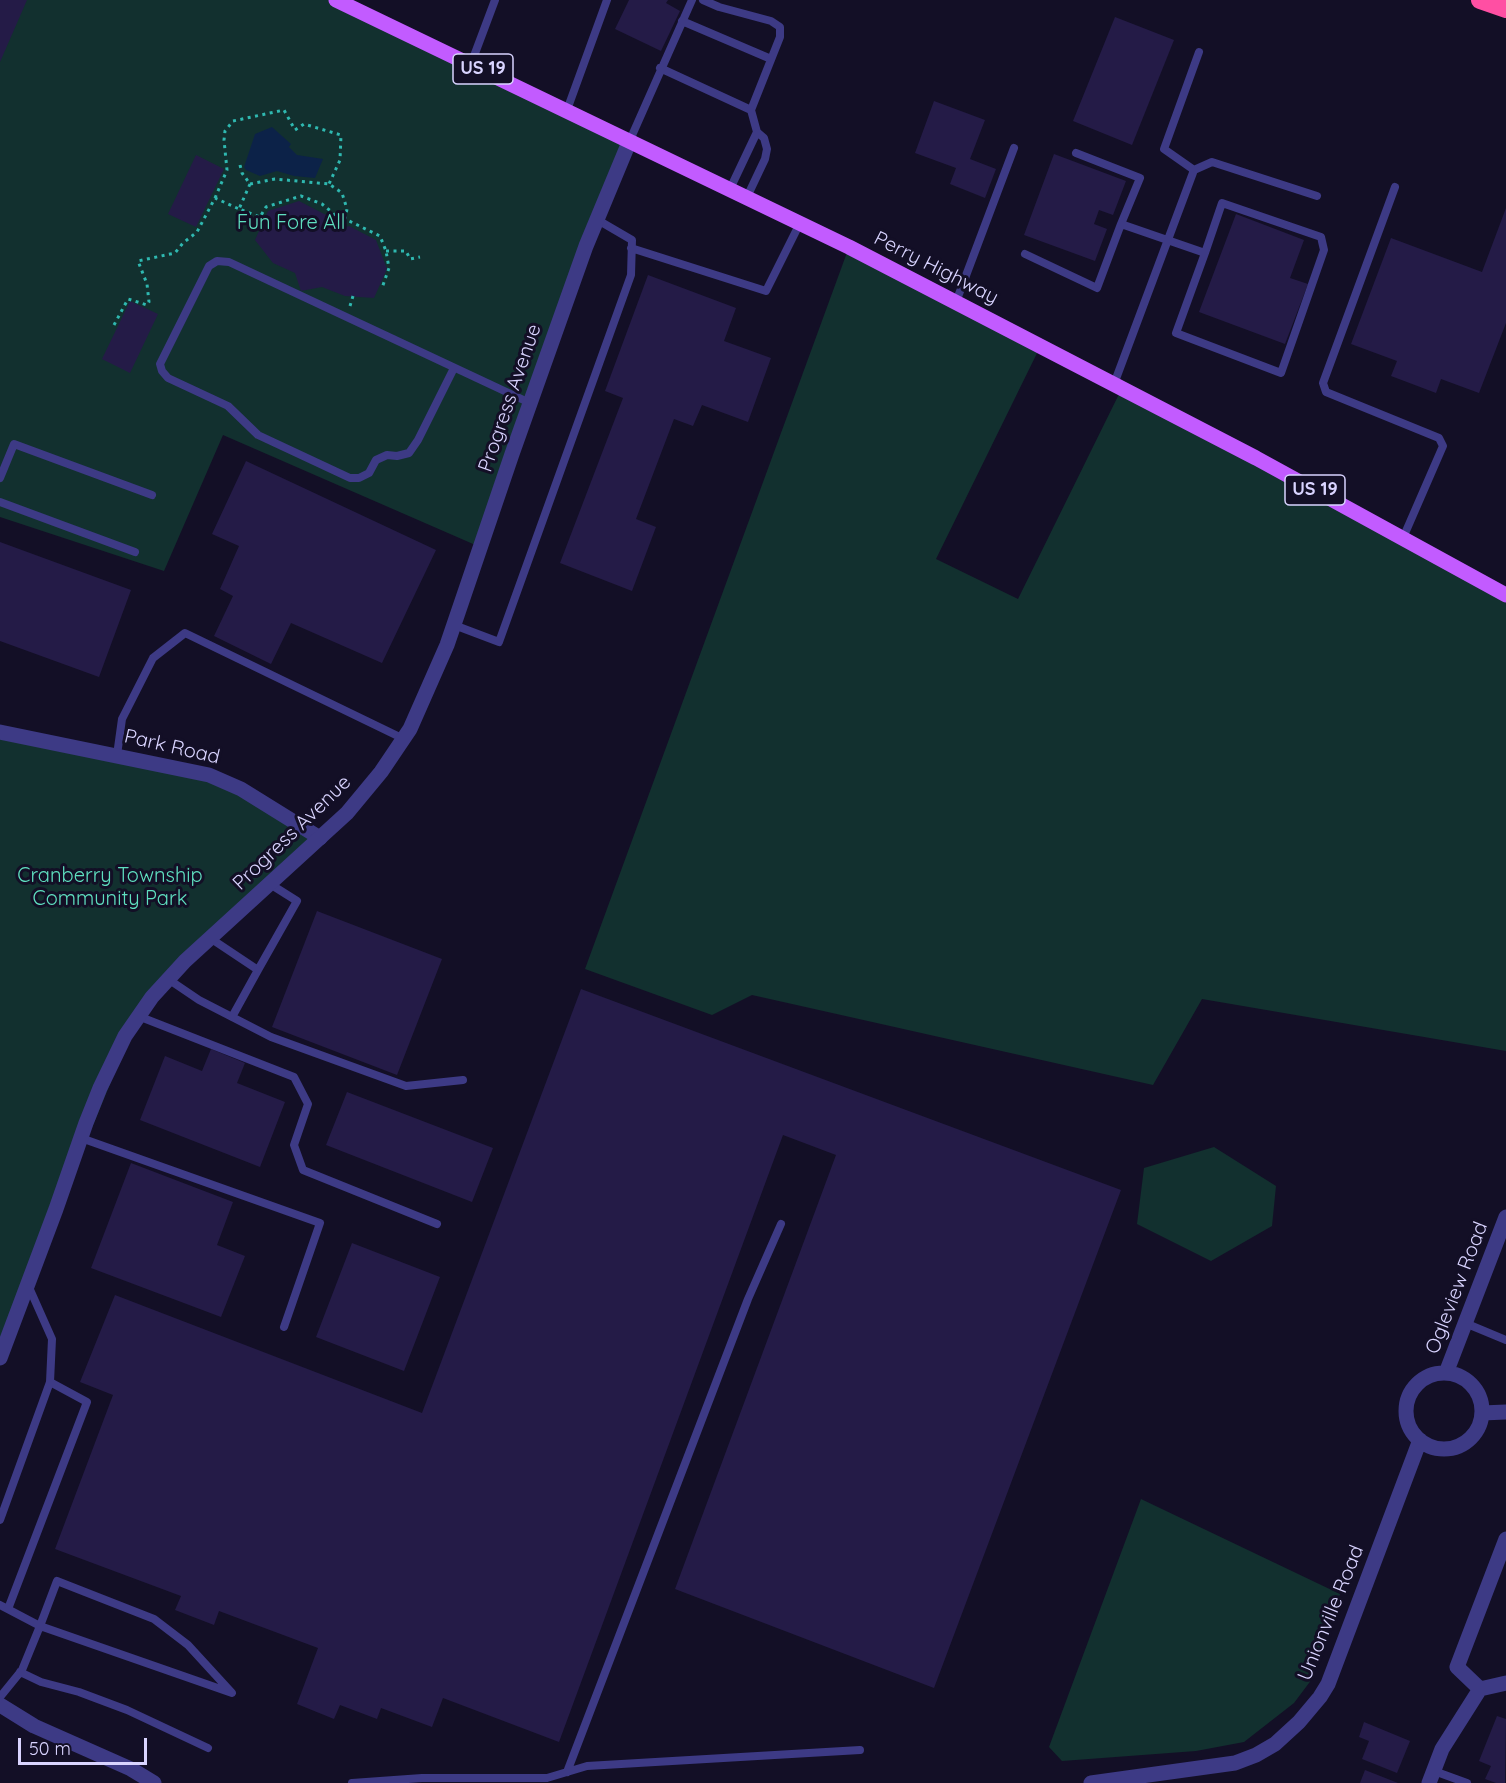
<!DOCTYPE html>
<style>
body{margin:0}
#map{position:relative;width:1506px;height:1783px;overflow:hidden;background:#130f26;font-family:Quicksand,sans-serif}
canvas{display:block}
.scale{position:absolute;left:18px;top:1738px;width:129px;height:27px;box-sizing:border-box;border:3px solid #d9d4ff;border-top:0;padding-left:8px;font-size:18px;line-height:21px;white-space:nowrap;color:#d9d4ff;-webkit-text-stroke:4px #130f26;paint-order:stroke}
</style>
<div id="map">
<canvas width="1506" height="1783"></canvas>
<div class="scale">50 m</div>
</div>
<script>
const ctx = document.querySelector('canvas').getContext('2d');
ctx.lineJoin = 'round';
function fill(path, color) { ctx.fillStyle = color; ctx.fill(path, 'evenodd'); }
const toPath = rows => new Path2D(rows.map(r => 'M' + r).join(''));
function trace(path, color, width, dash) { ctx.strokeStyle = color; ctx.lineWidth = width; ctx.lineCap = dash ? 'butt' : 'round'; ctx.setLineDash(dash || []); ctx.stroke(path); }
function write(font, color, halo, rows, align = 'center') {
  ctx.font = font + ' Quicksand,sans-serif'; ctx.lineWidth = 6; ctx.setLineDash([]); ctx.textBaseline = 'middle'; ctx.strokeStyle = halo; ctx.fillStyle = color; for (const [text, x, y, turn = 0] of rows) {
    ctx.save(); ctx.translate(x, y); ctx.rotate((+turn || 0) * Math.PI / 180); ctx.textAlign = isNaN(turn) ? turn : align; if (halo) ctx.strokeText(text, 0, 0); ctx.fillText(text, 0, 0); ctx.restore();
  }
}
fill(toPath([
 [0,0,336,0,630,140,480,547,223,435,164,571,0,517],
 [849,247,1041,345,936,559,1018,599,1122,388,1506,595,1506,1051,1202,999,1153,1085,752,995,712,1015,585,969],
 [0,732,193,770,320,838,138,1016,32,1274,0,1358],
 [1214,1147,1276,1186,1272,1226,1211,1261,1137,1224,1144,1168],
 [1141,1499,1340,1594,1312,1679,1294,1703,1244,1742,1196,1751,1062,1761,1049,1747]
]), '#12302f');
fill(toPath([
 [272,127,291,144,289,147,297,155,323,159,315,178,294,176,277,171,260,176,246,170,244,167,255,134]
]), '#0c2248');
fill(toPath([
 [0,0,27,0,0,62],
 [629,0,668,0,666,3,680,11,661,51,615,29],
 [1115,17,1174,40,1132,145,1073,121],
 [934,101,985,120,970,159,996,169,985,198,950,184,956,168,915,153],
 [1054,154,1126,181,1113,215,1099,210,1094,224,1107,229,1095,261,1024,235],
 [196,155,224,169,196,227,168,214],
 [299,201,328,216,332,231,349,226,376,240,387,269,374,298,345,296,322,287,301,291,295,273,273,263,255,240,268,211],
 [1506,208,1506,323,1479,393,1441,379,1436,393,1391,376,1397,361,1351,344,1391,238,1482,272],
 [1236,214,1304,240,1290,278,1308,284,1285,344,1199,312],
 [648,275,736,308,724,341,771,358,748,422,702,405,693,426,674,419,636,519,656,527,632,591,560,563,623,398,605,391],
 [130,301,158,314,130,373,102,359],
 [246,461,436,550,382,663,291,623,271,664,214,636,233,596,220,589,239,546,212,534],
 [0,542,131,590,99,677,0,641],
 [317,911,442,959,397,1075,272,1027],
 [581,989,1121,1190,934,1688,675,1589,836,1155,783,1135,559,1742,443,1698,432,1727,381,1708,377,1719,340,1705,334,1719,297,1704,318,1648,219,1611,214,1625,175,1610,181,1596,55,1549,113,1395,80,1382,115,1295,422,1413],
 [211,1049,245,1063,237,1083,285,1102,260,1167,140,1120,165,1056,202,1071],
 [347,1092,493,1148,472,1202,326,1145],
 [131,1163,233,1202,217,1245,245,1256,221,1317,91,1268],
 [352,1243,440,1277,404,1371,316,1337],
 [1497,1716,1506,1719,1505,1783,1496,1783,1485,1779,1491,1766,1479,1761],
 [1364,1722,1410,1741,1397,1773,1362,1759,1369,1741,1359,1737],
 [1365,1770,1398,1783,1360,1783]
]), '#241b47');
trace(toPath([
 [240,165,242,173,250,184],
 [250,184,275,179,329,184,342,193,347,209,345,219,380,236,386,251,389,268,382,288],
 [250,184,239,209,260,217,266,207,301,196,322,204,333,213,337,223,345,219],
 [215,198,227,170,224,140,225,131,233,121,284,110,295,130,304,124,341,135,340,160,329,184],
 [386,251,406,251,410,259,420,257],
 [350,306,353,296],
 [114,325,128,299,147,305,149,302,147,284,138,261,175,253,183,243,197,232,215,198,239,209]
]), '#2fb8b0', 3, [3, 4.5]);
trace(toPath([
 [703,0,719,7,771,21,780,27,780,37,751,110,757,132,764,138,767,149,765,159,747,197],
 [682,21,771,59],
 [471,64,495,0],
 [660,68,751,110],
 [567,110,607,0],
 [630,140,692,0],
 [1076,153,1140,178,1121,224],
 [1194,170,1164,149,1199,52],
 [1395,187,1323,383,1326,392,1439,438,1443,446,1403,538],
 [730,189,757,132],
 [631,248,766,291,800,223],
 [1025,254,1097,288,1121,224,1205,253,1222,203,1321,237,1324,250,1281,373,1176,333,1205,253],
 [956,302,1014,148],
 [454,368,418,440,409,453,397,456,387,455,376,460,369,473,359,478,350,478,258,435,228,406,168,378,162,371,160,364,209,266,217,261,229,262,530,403],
 [1114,384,1194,170,1212,162,1317,196],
 [0,478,14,444,152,495],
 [0,502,135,552],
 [454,625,499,642,631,275,632,240,596,219],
 [117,755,122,719,153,658,185,633,404,739],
 [210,938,258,970,232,1017],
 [258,970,297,901,270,884],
 [168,979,199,1000,271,1037,406,1086,463,1080],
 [138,1016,294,1077,308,1104,294,1145,303,1170,437,1224],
 [81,1138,320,1223,284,1327],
 [1465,1323,1506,1340],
 [0,1520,50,1382,52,1339,28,1285],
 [0,1605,40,1626,232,1693,188,1645,154,1619,57,1581,40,1626,22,1670,0,1697],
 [8,1609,87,1402,50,1382],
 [20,1672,41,1682,79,1692,127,1710,208,1748],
 [1434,1771,1467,1783],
 [567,1772,748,1299,781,1224],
 [352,1783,422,1778,547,1778,587,1766,860,1750]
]), '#3d3a85', 8);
trace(toPath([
 [0,732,209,775,241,789,320,838],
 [1480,1689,1457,1667,1506,1539],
 [1429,1783,1442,1749,1480,1689,1506,1683]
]), '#3d3a85', 15);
trace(toPath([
 [0,1358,56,1209,86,1123,100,1088,125,1036,152,997,185,961,347,813,381,772,410,729,447,645,512,454,586,246,630,140],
 [1446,1373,1506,1217],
 '1406 1411a38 38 0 1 1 76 0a38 38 0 1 1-76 0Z',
 [1482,1413,1506,1412],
 [0,1705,34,1726,131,1769,154,1783],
 [1091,1783,1235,1763,1256,1755,1275,1744,1299,1722,1320,1697,1328,1684,1420,1440]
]), '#3d3a85', 15);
trace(toPath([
 [336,0,849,247,1256,458,1506,595]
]), '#c25bff', 15);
trace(toPath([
 [1480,0,1506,9]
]), '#ff4fa3', 18);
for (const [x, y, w] of [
 [483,69,60],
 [1315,490,60]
]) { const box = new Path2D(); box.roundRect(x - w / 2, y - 15, w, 30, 4.5); ctx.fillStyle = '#130f26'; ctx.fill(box); trace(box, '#d9d4ff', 1.5); }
write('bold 18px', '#d9d4ff', null, [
 ["US 19",483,69],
 ["US 19",1315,490]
]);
write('20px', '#5fe0c0', '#130f26', [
 ["Fun Fore All",291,223],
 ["Cranberry Township",110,876],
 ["Community Park",110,899]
]);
write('20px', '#d9d4ff', '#130f26', [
 ["Perry Highway",936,268,27],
 ["Progress Avenue",510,398,-71],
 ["Park Road",172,747,13],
 ["Progress Avenue",292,833,-44],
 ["Ogleview Road",1457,1288,-69],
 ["Unionville Road",1331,1613,-68]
]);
</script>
